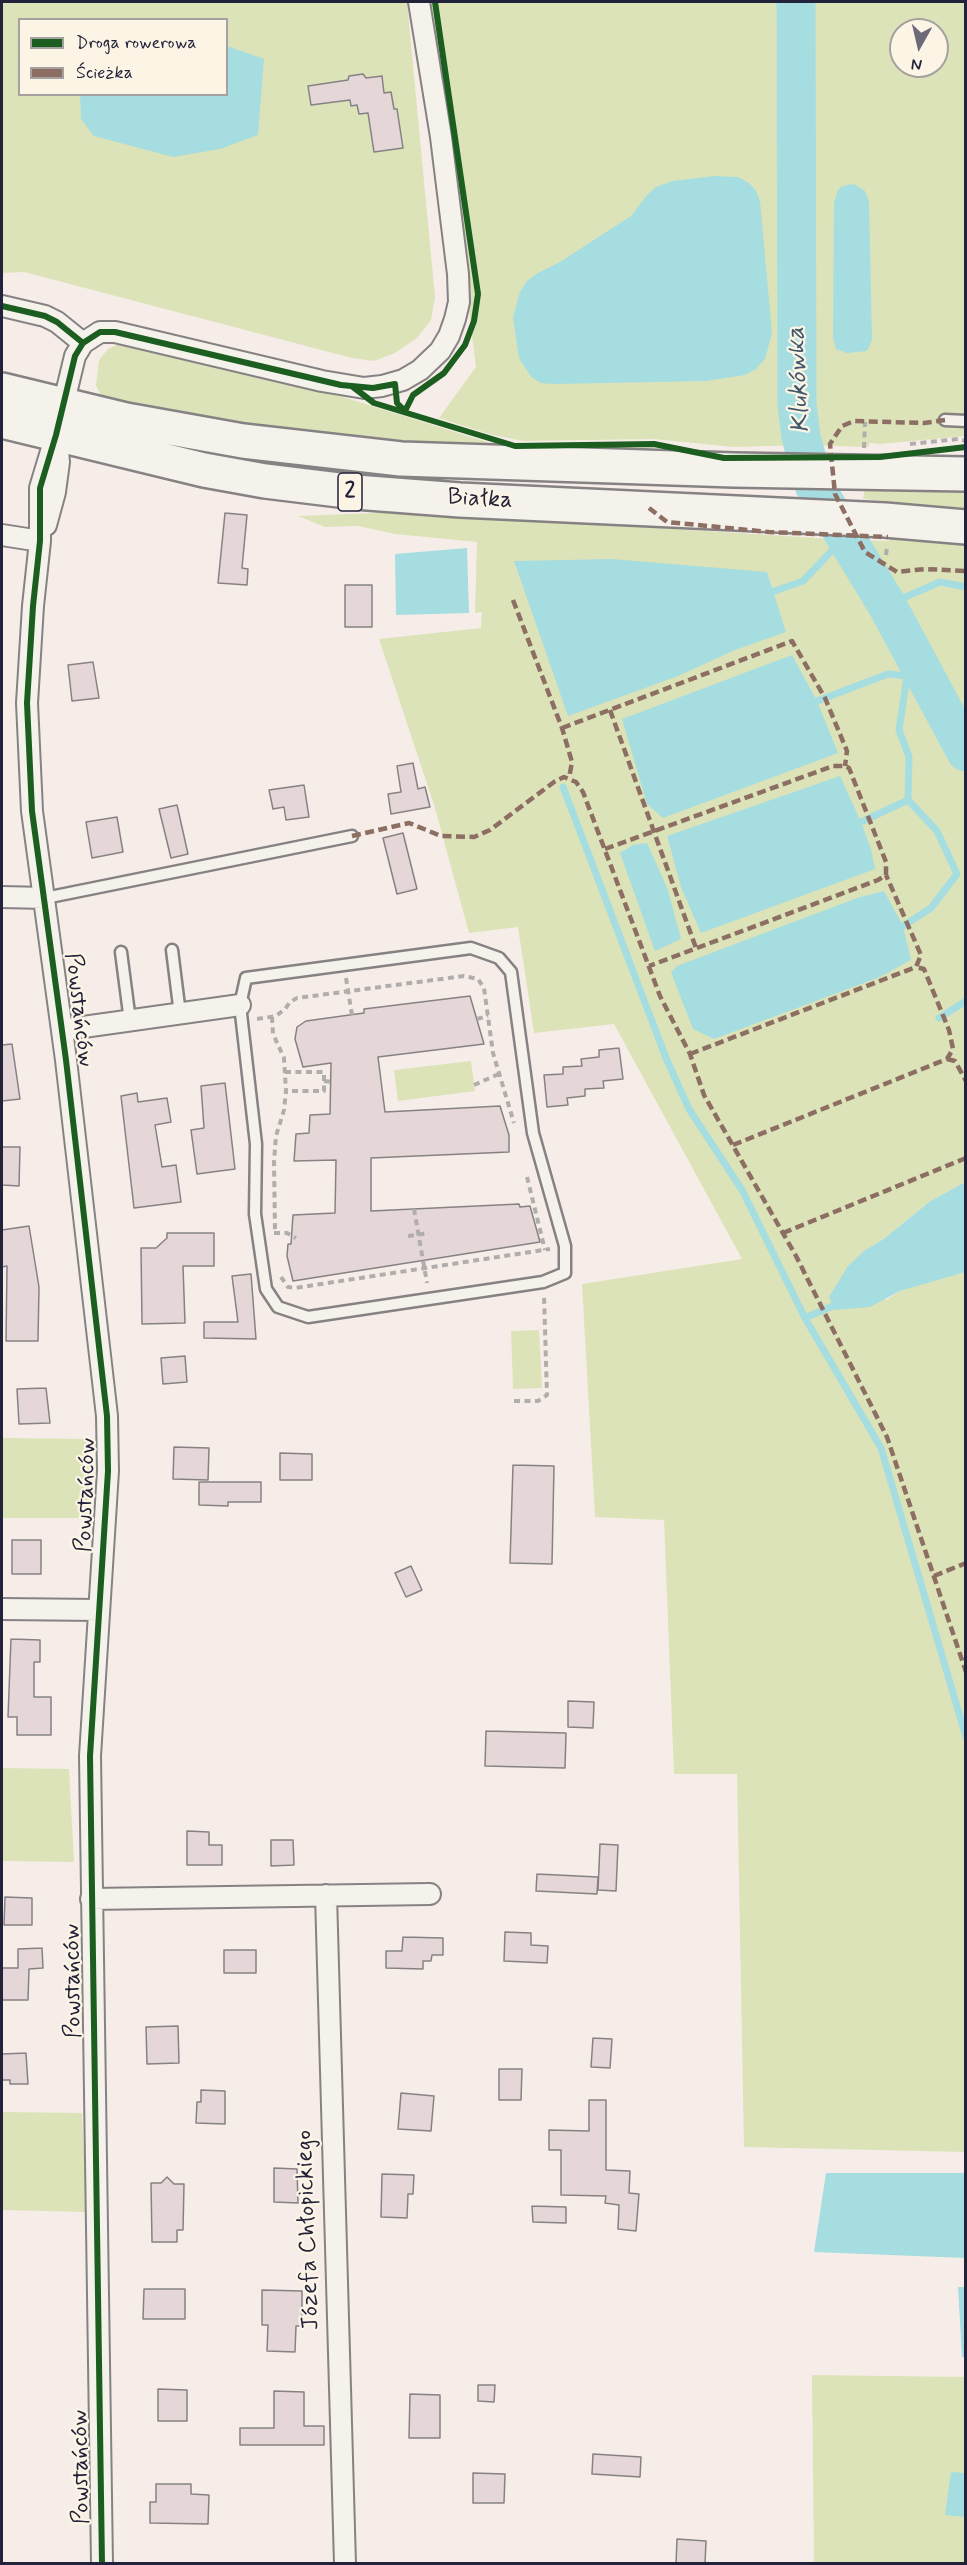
<!DOCTYPE html>
<meta charset="utf-8">
<style>
body{margin:0}
#map{position:relative;width:967px;height:2565px;overflow:hidden;background:#f7ede8;font-family:Mynerve,sans-serif}
canvas{display:block}
.frame{position:absolute;inset:0;border:3px solid #22223b;pointer-events:none}
.legend{position:absolute;left:18px;top:18px;width:210px;height:78px;box-sizing:border-box;background:#fcf5e5;border:2px solid #a5a1a1;margin:0;padding:8px 10px;list-style:none;font-size:18px;color:#22223b}
.legend li{display:flex;align-items:center;gap:12px;height:30px}
.legend b{width:30px;border:2px solid #a5a1a1}
.north{position:absolute;left:889px;top:18px;width:60px;height:60px;box-sizing:border-box;background:#fcf5e5;border:2px solid #a5a1a1;border-radius:50%;rotate:188deg;font-size:16px;font-weight:700;line-height:24px;text-align:center;color:#22223b}
.north::after{content:'';display:block;margin:auto;width:21px;height:27px;background:#6d6978;clip-path:polygon(50% 0,100% 100%,50% 72%,0 100%)}
</style>
<div id="map">
<canvas width="967" height="2565"></canvas>
<div class="frame"></div>
<ul class="legend">
<li><b style="height:8px;background:#1b5e20"></b>Droga rowerowa</li>
<li><b style="height:8px;background:#8d6e63"></b>Ścieżka</li>
</ul>
<div class="north">N</div>
</div>
<script>
const ctx = document.querySelector('canvas').getContext('2d');
ctx.lineJoin = 'round';
function fill(path, color) { ctx.fillStyle = color; ctx.fill(path, 'evenodd'); }
const toPath = rows => new Path2D(rows.map(r => 'M' + r).join(''));
function trace(path, color, width, dash) { ctx.strokeStyle = color; ctx.lineWidth = width; ctx.lineCap = dash ? 'butt' : 'round'; ctx.setLineDash(dash || []); ctx.stroke(path); }
function write(font, color, halo, rows, align = 'center') {
  ctx.font = font + ' Mynerve,sans-serif'; ctx.lineWidth = 4.5; ctx.setLineDash([]); ctx.textBaseline = 'middle'; ctx.strokeStyle = halo; ctx.fillStyle = color; for (const [text, x, y, turn = 0] of rows) {
    ctx.save(); ctx.translate(x, y); ctx.rotate((+turn || 0) * Math.PI / 180); ctx.textAlign = isNaN(turn) ? turn : align; if (halo) ctx.strokeText(text, 0, 0); ctx.fillText(text, 0, 0); ctx.restore();
  }
}
fill(toPath([
 [2,2,407,2,435,297,431,320,417,338,395,353,374,361,352,358,24,272,2,273],
 [20,20,226,20,226,94,20,94],
 [430,2,965,2,965,436,880,444,869,443,869,447,803,445,734,447,653,439,523,441,489,434,439,418,476,367],
 [901,30,937,30,937,66,901,66],
 [119,344,343,397,503,447,516,449,645,448,670,452,451,452,243,432,103,398,96,386,99,360,108,349],
 [866,479,965,483,965,508,863,499],
 [403,512,833,539,889,541,890,535,965,540,965,1182,929,1202,885,1238,864,1251,886,1300,900,1291,925,1282,965,1272,965,2152,744,2147,737,1774,674,1774,664,1520,595,1517,582,1284,742,1259,614,1024,534,1033,518,927,469,933,435,808,379,639,481,628,482,612,475,613,477,542,395,534,358,526,325,527,298,516],
 [471,1061,475,1091,398,1101,394,1070],
 [539,1330,542,1388,513,1389,511,1331],
 [2,1438,92,1439,89,1518,2,1518],
 [2,1768,69,1769,74,1862,2,1861],
 [2,2112,82,2113,87,2212,2,2210],
 [812,2375,965,2377,965,2563,814,2563]
]), '#dce3b8');
fill(toPath([
 [227,46,264,59,258,135,220,149,173,157,94,136,81,119,80,95,226,94],
 [714,176,738,177,749,183,756,191,760,201,772,333,765,359,756,369,745,375,706,381,553,384,541,383,531,377,519,358,513,317,520,292,526,282,536,274,560,262,631,216,648,194,656,187,673,181],
 [854,184,865,191,869,202,872,340,867,351,847,353,836,349,833,338,834,203,838,190,842,186],
 [467,548,469,613,396,615,395,554],
 [611,559,767,572,786,632,735,650,678,676,568,716,514,561],
 [792,655,817,701,838,753,663,818,647,804,622,719],
 [840,776,861,822,871,849,875,869,701,933,681,887,667,836],
 [647,843,668,890,681,939,655,951,620,853,633,845],
 [884,891,903,926,911,960,880,977,714,1039,693,1029,671,972,677,966,857,898],
 [965,1182,965,1272,900,1291,870,1307,835,1310,829,1297,848,1266,864,1251,885,1238,929,1202],
 [826,2173,965,2173,965,2258,814,2252],
 [958,2287,965,2287,965,2357,962,2357],
 [951,2472,965,2473,965,2517,945,2515]
]), '#a6dde0');
trace(toPath([
 [772,592,803,581,845,537],
 [887,605,940,582,966,587],
 [817,701,888,674,907,676],
 [563,787,666,1058,689,1109,742,1190,805,1318,881,1448,966,1737],
 [861,822,908,800],
 [903,926,931,908,957,874,937,831,908,800,909,757,899,730,907,676,920,665],
 [939,1018,966,1001],
 [805,1318,842,1302]
]), '#a6dde0', 7);
trace(toPath([
 [796,2,797,404,801,437,814,485,887,605,966,752]
]), '#a6dde0', 39);
const building = toPath([
 [363,74,366,78,382,76,384,93,391,92,394,109,397,109,403,148,374,152,368,113,359,114,357,105,351,106,350,100,311,105,308,86,348,80,349,76,363,74],
 [225,513,247,515,242,568,248,569,247,585,218,583,225,513],
 [345,585,372,585,372,627,345,627,345,585],
 [93,662,99,698,72,701,68,665,93,662],
 [413,763,418,789,425,787,430,807,391,814,388,794,401,792,397,766,413,763],
 [304,785,309,817,286,820,284,807,273,809,269,790,304,785],
 [177,805,188,854,171,858,159,809,177,805],
 [117,817,123,852,92,858,86,822,117,817],
 [403,833,417,889,397,894,383,838,403,833],
 [470,996,484,1044,378,1057,385,1112,500,1106,509,1135,509,1152,371,1158,371,1211,519,1204,520,1207,530,1206,540,1242,293,1281,287,1256,288,1244,291,1244,293,1215,335,1213,336,1160,294,1161,296,1134,309,1133,310,1115,330,1114,331,1063,303,1067,295,1039,297,1027,306,1021,364,1013,364,1009,470,996],
 [12,1044,20,1099,2,1101,2,1045,12,1044],
 [619,1048,623,1079,603,1081,604,1088,585,1089,585,1096,567,1098,568,1105,547,1107,544,1075,563,1074,563,1067,582,1066,581,1059,599,1057,599,1050,619,1048],
 [225,1083,235,1169,197,1174,191,1130,204,1128,201,1086,225,1083],
 [137,1093,138,1102,167,1098,171,1122,155,1125,162,1167,176,1165,181,1202,134,1208,121,1096,137,1093],
 [2,1147,20,1147,19,1186,2,1185,2,1147],
 [29,1226,39,1287,38,1341,6,1341,7,1266,2,1267,2,1230,29,1226],
 [167,1233,214,1233,214,1266,183,1266,185,1323,142,1324,141,1248,156,1248,167,1238,167,1233],
 [251,1274,256,1339,204,1338,204,1322,238,1322,232,1276,251,1274],
 [185,1356,187,1382,163,1384,161,1358,185,1356],
 [46,1388,50,1423,19,1424,17,1389,46,1388],
 [174,1447,209,1448,208,1480,173,1479,174,1447],
 [280,1453,312,1454,312,1480,280,1480,280,1453],
 [513,1465,554,1466,552,1564,510,1563,513,1465],
 [199,1482,261,1482,261,1502,228,1502,228,1506,199,1505,199,1482],
 [12,1540,41,1540,41,1574,12,1574,12,1540],
 [411,1566,422,1590,406,1597,395,1573,411,1566],
 [11,1639,40,1640,40,1662,34,1662,34,1697,51,1697,51,1735,17,1735,17,1717,8,1717,11,1639],
 [568,1701,594,1702,593,1728,568,1727,568,1701],
 [486,1731,566,1733,565,1768,485,1766,486,1731],
 [187,1831,209,1832,209,1845,222,1845,222,1865,187,1865,187,1831],
 [271,1840,293,1840,294,1865,271,1866,271,1840],
 [600,1844,618,1845,616,1891,598,1890,600,1844],
 [537,1874,598,1877,597,1894,536,1891,537,1874],
 [5,1897,32,1898,32,1925,4,1925,5,1897],
 [505,1932,531,1933,531,1945,548,1946,547,1963,504,1961,505,1932],
 [403,1937,443,1938,443,1955,432,1955,431,1961,423,1961,423,1969,386,1968,386,1951,402,1951,403,1937],
 [42,1948,43,1968,29,1969,28,2000,2,2000,2,1968,18,1968,18,1949,42,1948],
 [224,1950,256,1950,256,1973,224,1973,224,1950],
 [178,2026,179,2063,147,2064,146,2027,178,2026],
 [593,2038,612,2039,610,2068,591,2067,593,2038],
 [26,2053,28,2084,10,2084,10,2080,2,2080,2,2054,26,2053],
 [499,2069,522,2069,521,2100,499,2100,499,2069],
 [201,2090,225,2091,225,2124,196,2123,197,2102,201,2102,201,2090],
 [401,2093,434,2096,431,2131,398,2129,401,2093],
 [589,2100,606,2100,606,2170,630,2171,629,2193,639,2194,636,2231,618,2229,619,2205,605,2203,606,2196,561,2195,561,2150,549,2150,549,2130,589,2131,589,2100],
 [274,2168,297,2169,298,2203,274,2202,274,2168],
 [382,2174,414,2175,413,2194,408,2194,407,2218,381,2217,382,2174],
 [167,2177,174,2184,184,2184,183,2230,177,2230,177,2242,152,2242,151,2183,161,2183,167,2177],
 [532,2206,566,2207,566,2223,533,2222,532,2206],
 [144,2289,185,2289,185,2319,143,2319,144,2289],
 [262,2290,302,2291,302,2326,296,2326,295,2352,267,2351,268,2325,262,2325,262,2290],
 [478,2385,495,2385,494,2402,478,2401,478,2385],
 [158,2389,187,2390,187,2421,158,2421,158,2389],
 [274,2391,304,2392,304,2426,324,2426,324,2445,240,2445,240,2428,274,2428,274,2391],
 [410,2394,440,2395,440,2438,409,2438,410,2394],
 [593,2454,641,2457,640,2477,592,2474,593,2454],
 [473,2473,505,2474,504,2503,473,2503,473,2473],
 [156,2484,191,2484,191,2494,209,2495,208,2524,150,2523,150,2502,156,2502,156,2484],
 [677,2539,706,2541,705,2564,676,2564,677,2539]
]);
fill(building, '#e5d6d8');
trace(building, '#868284', 1.5);
const service = toPath([
 [945,420,966,421],
 [45,898,352,836],
 [471,948,499,958,511,972,533,1133,565,1246,565,1273,543,1282,308,1317,278,1307,266,1289,255,1214,256,1144,240,1005,246,978,471,948],
 [172,950,180,1014],
 [121,952,130,1021]
]);
const minor = toPath([
 [2,306,45,316,57,322,83,343],
 [46,525,55,492,59,462,58,451],
 [2,535,40,541],
 [2,897,45,898],
 [62,1030,240,1005],
 [2,1609,99,1610],
 [326,1895,345,2564],
 [91,1899,430,1894],
 [102,2564,90,1756,108,1471,107,1416,66,1060,32,811,27,703,33,606,40,541,40,488,56,435,75,356,83,343,100,332,115,332,322,381,364,388,382,386,403,380,420,370,440,351,449,336,455,319,459,302,458,274,441,137,419,2]
]);
const trunk = toPath([
 [2,390,126,420,243,441,401,459,734,470,966,474],
 [2,421,204,470,265,481,355,492,460,500,885,520,966,527]
]);
trace(service, '#868284', 15);
trace(minor, '#868284', 24);
trace(trunk, '#868284', 38);
trace(toPath([
 [910,444,958,439,966,441],
 [864,448,865,422],
 [886,555,887,547],
 [346,978,352,1015],
 [272,1017,273,1034,284,1058,286,1091,284,1110,276,1136,274,1161,275,1231],
 [257,1019,276,1016,285,1009,290,1002,297,998,464,976,478,979,484,988,493,1053,514,1123],
 [477,1019,488,1016],
 [285,1072,324,1072,324,1091,286,1091],
 [324,1081,331,1082],
 [474,1085,499,1074],
 [527,1177,545,1250],
 [414,1209,427,1283],
 [274,1233,287,1233,296,1238],
 [408,1236,429,1233],
 [281,1277,288,1287,295,1288,550,1249],
 [514,1401,538,1401,547,1395,544,1295]
]), '#b0adac', 4, [6, 4.5]);
trace(service, '#f5f1eb', 10);
trace(minor, '#f5f1eb', 20);
trace(trunk, '#f5f1eb', 33);
trace(toPath([
 [945,420,924,423,854,421,842,426,830,444,835,494,865,552,897,572,925,569,966,571],
 [649,508,667,522,769,532,888,537],
 [513,600,562,728,572,762,569,778],
 [610,710,696,948],
 [562,728,792,641,825,698,847,751,845,766],
 [352,836,409,823,441,836,474,837,490,830,554,782,564,777,576,782,583,792,660,996,690,1054,704,1095,796,1256,887,1437,966,1672],
 [605,849,833,766,845,766,849,768,886,862,886,875,878,880,649,966],
 [690,1054,916,967,921,955,886,875],
 [947,1059,955,1061,966,1081],
 [733,1145,947,1059,953,1049,949,1030,924,969,916,967],
 [783,1233,966,1158],
 [934,1576,966,1563]
]), '#8d6e63', 4.5, [9, 4.5]);
trace(toPath([
 [2,306,45,316,57,322,83,343],
 [353,387,374,403,515,446,654,444,724,458,880,457,966,447],
 [405,411,413,395,444,373,465,345,474,321,478,294,435,2],
 [102,2564,90,1756,108,1471,107,1416,66,1060,32,811,27,703,33,606,40,541,40,488,56,435,75,356,83,343,100,332,115,332,341,385,373,388,395,384,397,403,405,411]
]), '#1b5e20', 6);
for (const [x, y, w] of [
 [350,492,24]
]) { const box = new Path2D(); box.roundRect(x - w / 2, y - 19, w, 38, 4.5); ctx.fillStyle = '#fcf5e5'; ctx.fill(box); trace(box, '#22223b', 1.5); }
write('bold 22px', '#22223b', null, [
 ["2",350,492]
]);
write('24px', '#22223b', '#fcf5e5', [
 ["Białka",480,500,3],
 ["Powstańców",78,1010,83],
 ["Powstańców",87,1495,-88],
 ["Powstańców",74,1981,-91],
 ["Józefa Chłopickiego",309,2230,-92],
 ["Powstańców",82,2467,-91]
]);
write('italic 26px', '#3f586c', '#fcf5e5', [
 ["Klukówka",800,380,-93]
]);
</script>
